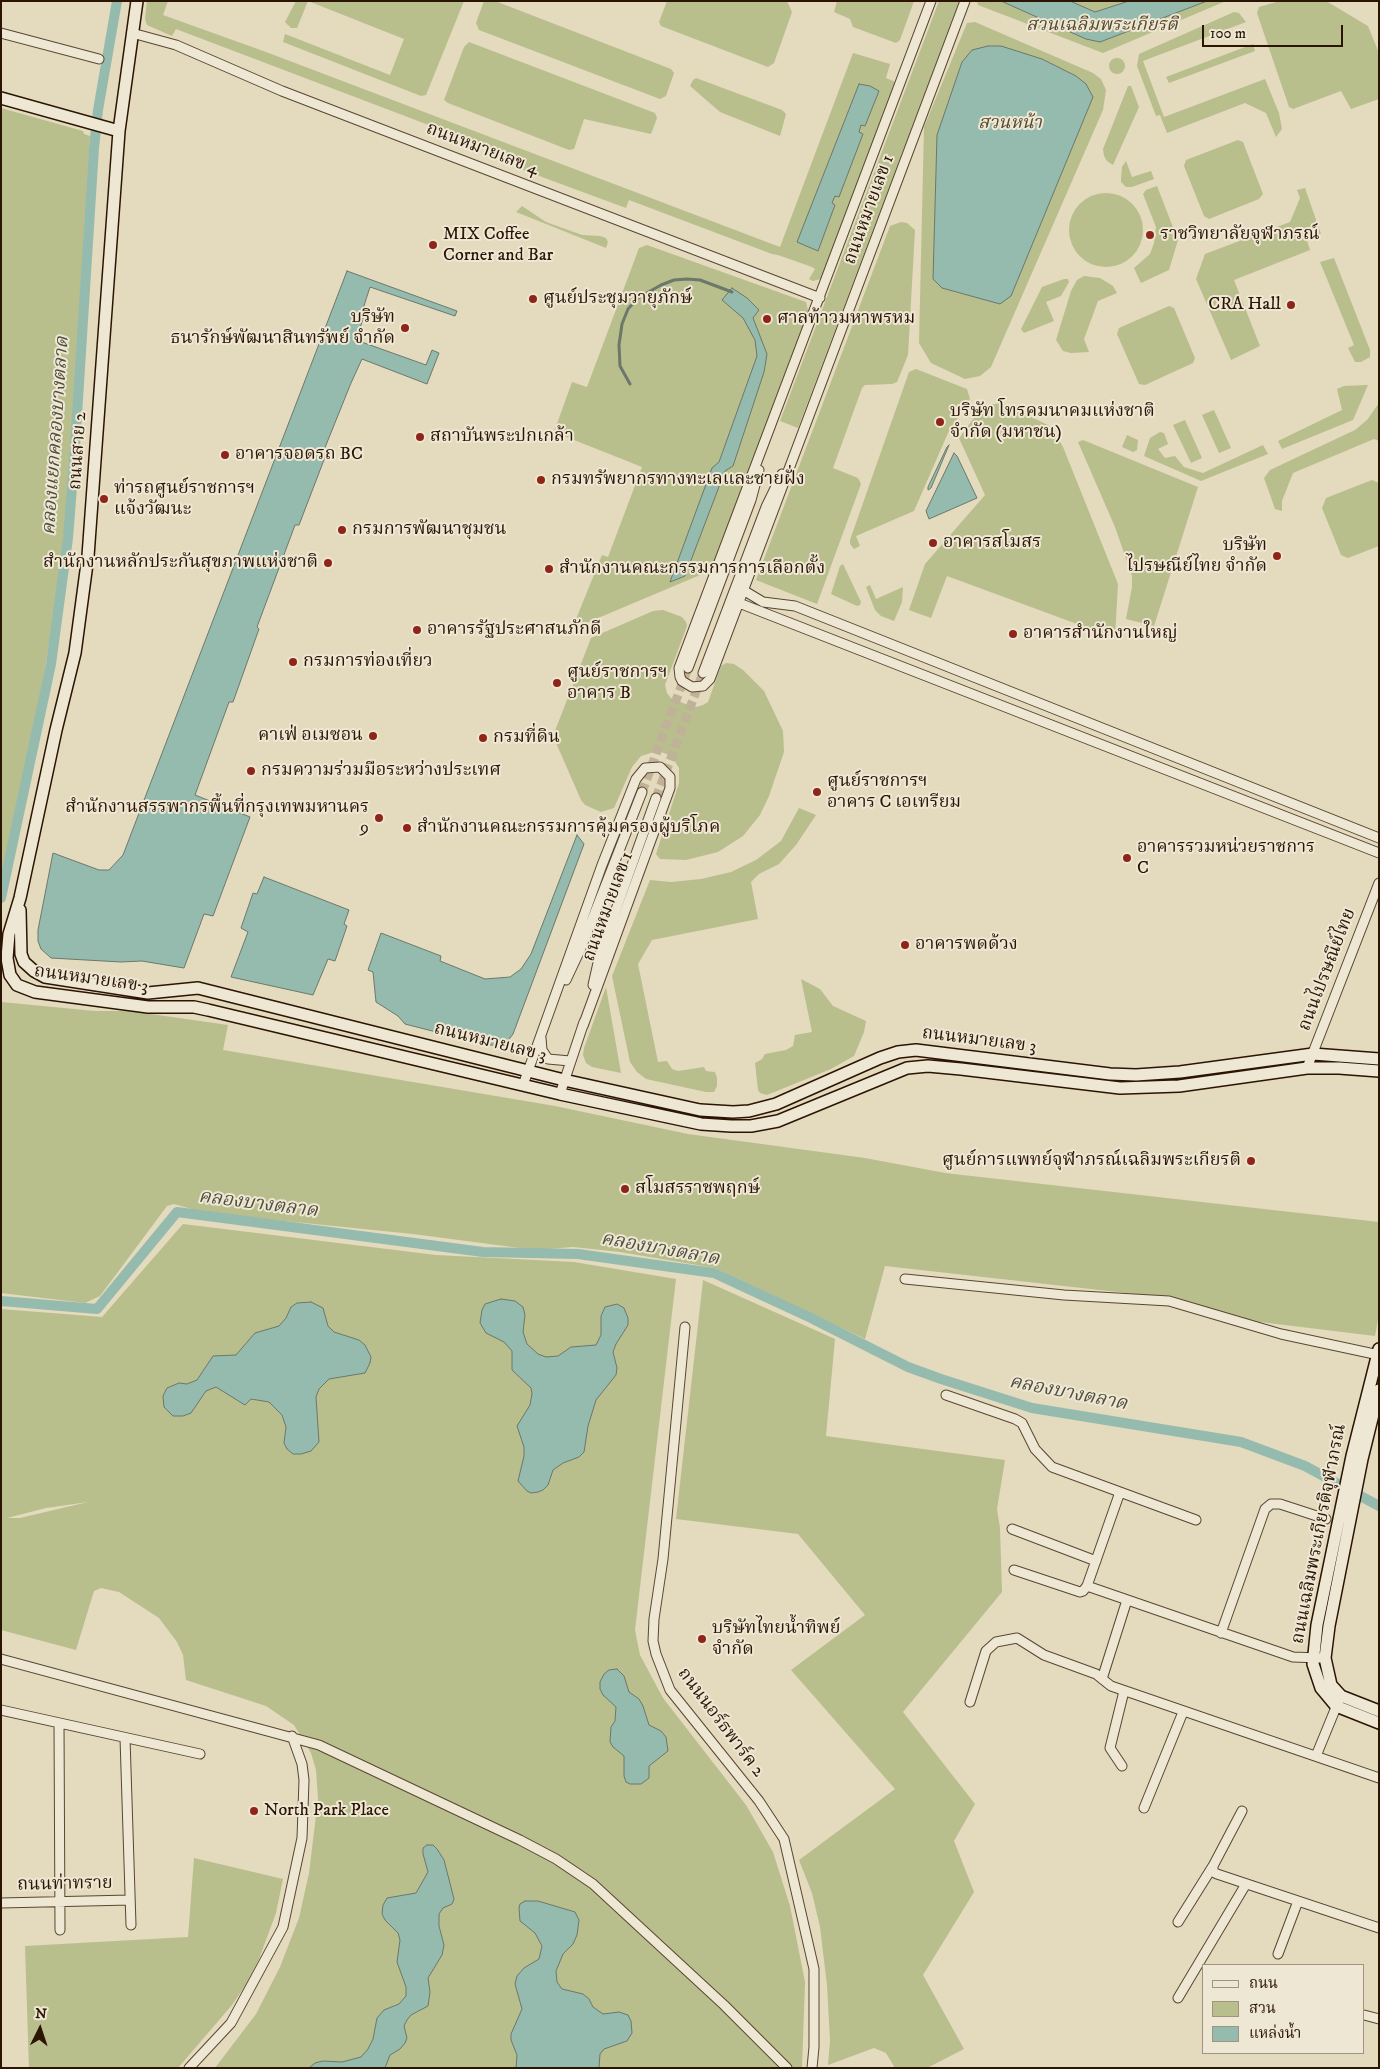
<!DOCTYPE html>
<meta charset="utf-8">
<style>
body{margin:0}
#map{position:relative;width:1380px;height:2069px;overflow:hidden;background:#e4dabd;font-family:"IM FELL DW Pica","Noto Serif Thai",serif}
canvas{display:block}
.frame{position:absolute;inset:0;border:2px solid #2c1403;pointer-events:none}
.legend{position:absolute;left:1202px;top:1964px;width:162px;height:90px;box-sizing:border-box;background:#ede7d4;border:1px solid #a09380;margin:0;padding:6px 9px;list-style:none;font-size:15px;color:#2c1403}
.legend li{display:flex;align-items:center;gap:10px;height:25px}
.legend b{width:25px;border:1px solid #a09380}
.north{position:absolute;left:15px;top:2004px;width:50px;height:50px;-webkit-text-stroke:4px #ede7d4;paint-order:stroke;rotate:4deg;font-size:14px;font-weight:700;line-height:20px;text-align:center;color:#2c1403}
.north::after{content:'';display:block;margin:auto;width:18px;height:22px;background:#2c1403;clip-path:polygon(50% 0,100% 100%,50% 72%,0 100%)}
.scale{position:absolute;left:1202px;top:25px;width:141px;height:22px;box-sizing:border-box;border:2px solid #2c1403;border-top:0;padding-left:6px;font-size:15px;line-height:18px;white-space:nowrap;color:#2c1403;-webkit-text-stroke:4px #ede7d4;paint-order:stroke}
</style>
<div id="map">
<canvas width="1380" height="2069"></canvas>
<div class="frame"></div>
<ul class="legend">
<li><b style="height:6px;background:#ede7d4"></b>ถนน</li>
<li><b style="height:14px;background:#b9be8d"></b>สวน</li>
<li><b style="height:14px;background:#95bbaf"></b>แหล่งน้ำ</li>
</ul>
<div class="north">N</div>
<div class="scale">100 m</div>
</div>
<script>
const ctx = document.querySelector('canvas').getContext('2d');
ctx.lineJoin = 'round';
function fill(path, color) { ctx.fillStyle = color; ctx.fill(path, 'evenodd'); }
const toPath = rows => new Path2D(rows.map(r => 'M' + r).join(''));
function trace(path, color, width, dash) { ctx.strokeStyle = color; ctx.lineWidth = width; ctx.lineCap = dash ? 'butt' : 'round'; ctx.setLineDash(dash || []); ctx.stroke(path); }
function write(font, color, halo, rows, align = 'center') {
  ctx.font = font + ' "IM FELL DW Pica","Noto Serif Thai",serif'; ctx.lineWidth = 4; ctx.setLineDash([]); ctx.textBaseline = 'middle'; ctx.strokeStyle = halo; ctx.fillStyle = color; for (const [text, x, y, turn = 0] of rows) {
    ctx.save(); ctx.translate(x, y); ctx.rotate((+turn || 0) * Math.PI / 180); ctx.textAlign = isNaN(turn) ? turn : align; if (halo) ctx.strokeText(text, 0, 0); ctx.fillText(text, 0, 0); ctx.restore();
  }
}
fill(toPath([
 [147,1,168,1,163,15,266,52,780,247,853,53,890,64,886,78,898,83,826,275,821,279,813,281,809,279,815,269,812,267,778,255,772,254,629,200,626,208,523,170,526,162,176,29,172,36,147,25,145,19],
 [296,1,308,1,297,28,291,28,285,22],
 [308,1,464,1,426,95,421,96,283,42,285,34,390,75,404,39],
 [484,1,495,1,671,69,674,73,666,96,660,99,479,30,476,23],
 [667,1,787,1,792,12,774,63,768,67,661,26,659,22],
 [837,1,914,1,900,40,896,43,853,27,850,19,834,12],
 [939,1,960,1,798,428,780,421],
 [977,1,1226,1,1103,53,978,5],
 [1280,1,1326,1,1368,26,1379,53,1379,99,1351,109,1341,91,1293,109,1289,107,1257,13,1259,7],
 [1234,12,1239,13,1246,22,1143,61,1164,117,1265,79,1279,113,1282,129,1276,137,1266,113,1245,103,1167,133,1160,115,1156,116,1137,66,1139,54],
 [975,22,1093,73,1101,79,1106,90,1103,110,991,367,980,376,965,379,931,363,919,343,924,127,967,23],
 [469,42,655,113,657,118,651,134,584,119,574,149,569,150,448,103,444,100,464,47],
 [1253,44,1255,51,1169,83,1166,77],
 '1109 66a8 8 0 1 1 16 0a8 8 0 1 1-16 0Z',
 [696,78,782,110,786,114,780,136,720,112,690,86,693,80],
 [1128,86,1131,86,1139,107,1113,165,1107,161,1104,156,1103,149],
 [1,108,83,131,84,134,90,136,67,511,55,607,45,669,1,889],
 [1238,140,1243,142,1263,194,1259,199,1209,219,1204,216,1184,166,1186,160],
 [1126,161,1132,177,1151,171,1154,179,1132,187,1126,187,1121,182,1121,178,1122,167],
 [1157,186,1178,240,1169,270,1141,283,1134,268,1150,254,1154,243,1156,227,1143,194,1146,190],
 [1305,188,1321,234,1307,241,1310,250,1234,280,1260,346,1231,360,1196,279,1205,254,1290,222,1300,198,1297,190],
 '1069 230a37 37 0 1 1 74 0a37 37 0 1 1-74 0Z',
 [522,206,546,222,582,235,600,236,606,238,608,242,606,248,516,212],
 [901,222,907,223,915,230,908,355,897,382,892,384,865,385,862,388,833,468,858,478,861,484,817,604,756,580,890,226],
 [647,245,806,302,809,314,712,570,572,629,602,555,608,557,642,467,554,432,572,382,587,387,639,248],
 [1334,258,1370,350,1370,357,1361,362,1355,362,1348,348,1354,345,1320,262],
 [1084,276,1100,278,1113,286,1117,293,1098,301,1084,339,1089,352,1071,353,1063,351,1056,340,1071,291,1077,280],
 [1064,279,1068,279,1069,282,1061,296,1046,302,1054,321,1024,333,1021,329,1042,287],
 [1169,306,1174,308,1195,358,1193,363,1145,385,1139,384,1117,334,1119,328],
 [916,369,967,389,970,399,948,433,914,511,856,536,860,546,854,549,850,544,850,540,909,372],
 [1368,385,1353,420,1282,449,1278,441,1342,410,1337,389,1344,386],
 [1001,403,1048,425,1053,429,1063,447,1118,584,1115,638,947,576,931,618,909,610,925,564,985,495,959,438,980,410,988,405],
 [1379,403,1379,441,1374,439,1293,473,1282,501,1282,511,1275,509,1264,478,1270,470,1355,430,1367,420],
 [1214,410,1231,448,1219,453,1202,415],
 [1185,420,1202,458,1191,463,1173,425],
 [1160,432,1164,433,1168,444,1158,449,1165,458,1175,456,1184,467,1203,473,1263,445,1268,454,1201,481,1144,456,1150,438],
 [1127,435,1138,440,1137,450,1133,452,1122,447],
 [1083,440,1198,487,1154,626,1126,619,1132,587,1132,576,1115,527,1078,442],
 [1372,480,1379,483,1379,546,1348,558,1341,555,1322,508,1326,498],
 [843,564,861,602,860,605,857,606,831,594,840,566],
 [870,585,876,599,903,587,902,602,894,621,881,616,875,610,866,587],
 [663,610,682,617,686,622,687,626,665,685,667,693,671,698,688,705,696,707,703,705,708,702,721,666,726,663,734,664,743,670,764,691,783,731,784,752,769,796,760,815,743,836,718,852,686,860,660,859,656,854,679,783,679,768,674,760,669,755,661,752,654,752,641,756,632,767,614,808,601,812,585,805,581,800,553,736,591,638,653,611],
 [799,808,816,815,796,845,779,864,759,874,751,882,758,919,652,940,638,964,658,1062,667,1061,672,1069,678,1071,704,1067,706,1071,715,1072,717,1078,717,1086,714,1092,706,1092,646,1079,637,1072,630,1062,612,976,650,880,671,882,701,879,731,872,756,860,781,841],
 [801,979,820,989,833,1006,866,1021,864,1032,854,1056,831,1069,767,1095,760,1093,758,1090,755,1063,762,1059,765,1054,786,1050,793,1046,795,1035,812,1032],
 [606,987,621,1073,592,1067,586,1063,583,1055,584,1048],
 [1,1002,95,1011,130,1011,228,1025,223,1050,555,1106,688,1134,865,1158,945,1173,1379,1222,1379,1314,1375,1336,1252,1321,1171,1298,885,1266,865,1339,715,1268,620,1252,573,1247,535,1250,413,1234,205,1213,174,1204,167,1206,100,1296,85,1303,1,1293],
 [183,1224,436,1255,574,1262,676,1279,635,1630,640,1655,663,1698,746,1805,773,1852,790,1906,805,1982,802,2068,215,2068,256,2014,280,1967,299,1918,309,1873,318,1799,316,1770,311,1753,294,1725,266,1706,186,1680,183,1655,177,1642,159,1618,119,1592,101,1588,94,1591,76,1650,1,1630,1,1309,102,1317],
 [88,1502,20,1518,7,1518,46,1508],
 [703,1280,835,1339,826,1436,1005,1460,997,1509,1000,1528,1002,1592,903,1712,975,1804,954,1841,974,1892,923,1975,964,2049,927,2068,895,2068,886,2053,874,2048,828,2065,830,2041,827,1985,820,1927,812,1893,799,1860,895,1789,791,1670,865,1615,798,1534,676,1519],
 [194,1858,283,1879,276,1913,259,1959,245,1986,232,2005,178,2068,29,2068,25,1946,188,1937]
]), '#b9be8d');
const water = toPath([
 [1001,1,1070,1,1095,12,1129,1,1207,1,1100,42,1086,39,1001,1],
 [988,46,1001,46,1042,59,1076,76,1086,84,1093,97,1011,296,1000,304,942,288,933,279,937,135,962,62,972,50,988,46],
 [859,84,870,86,879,91,865,126,861,125,859,132,863,134,839,197,835,196,832,203,835,205,818,251,797,242,859,84],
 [347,271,457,311,455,316,370,287,362,312,365,313,356,340,426,365,432,350,439,353,427,384,362,359,351,383,324,450,327,452,299,525,295,525,257,627,259,629,233,702,229,702,195,795,250,817,213,916,204,914,184,968,142,961,121,962,51,958,41,949,38,941,38,930,53,853,99,870,109,870,123,855,347,271],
 [732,288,747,298,759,310,753,318,767,354,764,372,733,466,725,471,685,576,670,582,712,468,719,462,757,356,755,340,743,318,722,300,732,288],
 [949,445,931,488,928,490,928,487,947,447,949,445],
 [954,453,957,456,977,498,929,519,926,511,954,453],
 [577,835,584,844,513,1034,507,1042,499,1045,487,1045,405,1024,398,1016,376,1002,373,972,368,970,381,933,441,956,440,961,485,979,510,977,521,969,531,954,577,835],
 [264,877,349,910,344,924,347,926,335,961,328,959,313,995,231,977,248,932,241,928,253,893,257,894,264,877],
 [501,1299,515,1301,523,1307,525,1315,523,1332,527,1344,538,1354,546,1357,558,1356,571,1347,596,1345,601,1335,601,1316,605,1307,617,1304,624,1308,628,1318,628,1325,616,1344,613,1352,617,1368,616,1375,596,1400,588,1426,584,1452,579,1457,563,1463,553,1470,548,1485,543,1490,538,1492,531,1493,527,1491,518,1481,524,1456,524,1447,517,1426,530,1405,532,1394,531,1388,512,1370,512,1351,504,1342,486,1333,480,1323,482,1310,485,1304,501,1299],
 [311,1302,323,1308,328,1326,334,1332,359,1340,365,1345,371,1357,370,1363,365,1373,329,1379,319,1389,316,1397,319,1442,311,1451,301,1454,293,1454,287,1449,284,1443,286,1427,282,1415,269,1402,251,1399,245,1405,216,1387,206,1391,191,1413,183,1416,173,1416,164,1407,163,1396,167,1388,179,1383,187,1384,197,1380,213,1356,236,1355,255,1333,279,1326,286,1318,291,1307,297,1303,311,1302],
 [617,1669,624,1676,629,1692,639,1699,643,1706,649,1725,661,1731,666,1737,668,1751,649,1766,649,1778,641,1784,630,1784,626,1782,624,1776,624,1756,613,1747,610,1742,611,1727,615,1721,616,1707,603,1695,600,1689,600,1682,604,1674,609,1670,617,1669],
 [427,1845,433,1845,437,1849,444,1860,454,1899,452,1904,443,1908,439,1914,439,1926,444,1945,442,1955,428,1978,430,1992,428,2006,411,2015,407,2020,404,2026,407,2038,405,2043,400,2049,390,2055,385,2068,309,2068,315,2063,323,2061,342,2062,361,2057,368,2049,373,2039,377,2018,384,2010,399,2004,406,1996,406,1987,397,1962,400,1940,398,1933,385,1920,382,1914,383,1905,387,1898,416,1893,428,1872,423,1854,423,1848,427,1845],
 [525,1901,538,1901,575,1912,579,1920,577,1935,573,1944,563,1954,556,1971,557,1982,562,1989,583,1994,589,1999,593,2007,603,2014,619,2012,628,2015,631,2021,632,2033,627,2041,604,2049,600,2054,599,2068,516,2068,517,2055,511,2040,511,2034,522,2009,515,1984,517,1976,524,1968,539,1959,542,1946,535,1933,520,1921,519,1908,520,1904,525,1901]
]);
fill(water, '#95bbaf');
trace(water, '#6b786a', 1);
trace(toPath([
 [630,384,620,366,619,345,622,324,628,309,638,298,661,285,674,280,687,279,700,280,732,292]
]), '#6b786a', 3);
trace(toPath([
 [1,898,51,664,68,538,74,462,94,148,98,110,117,1],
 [1,1301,97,1309,177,1212,483,1252,578,1254,714,1273,811,1318,908,1367,941,1379,1032,1408,1241,1442,1305,1466,1379,1506]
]), '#95bbaf', 10);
trace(toPath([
 [642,792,688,668],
 [656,798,703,673]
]), '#bfb298', 9, [9, 4.5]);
const street = toPath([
 [931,1,679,668,680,677,682,681,692,687,703,686,710,679,965,1],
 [1,33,99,59],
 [132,33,176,45,282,91,820,298],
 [743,590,763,602,795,606,1379,838],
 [739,603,1379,853],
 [688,668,751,500,759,470],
 [703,673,766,507,782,474],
 [566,980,581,948,642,792],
 [593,985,600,954,656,798],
 [541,1038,542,1050,548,1059,570,1061],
 [1307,1068,1379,883],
 [523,1085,602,865,636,779,645,768,660,767,670,777,670,788,583,1026],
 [560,1094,584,1022],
 [905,1279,1064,1295,1169,1301,1281,1334,1379,1355],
 [685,1327,663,1559,654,1619,653,1641,656,1654,670,1690,759,1801,784,1839,814,1969,814,2047,812,2068],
 [946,1395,1015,1419,1022,1423,1035,1449,1052,1467,1196,1520],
 [1120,1492,1087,1586,1293,1657,1320,1658],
 [1012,1529,1096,1561],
 [1014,1570,1080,1592,1083,1591,1087,1586],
 [1221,1633,1265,1509,1271,1504,1280,1504,1326,1519],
 [1,1659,319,1745,520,1840,556,1859,593,1884,724,2005,787,2068],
 [1102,1679,1127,1600],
 [970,1702,986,1651,996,1642,1017,1638,1044,1655,1096,1674,1111,1686,1379,1778],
 [1,1710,200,1754],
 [59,1723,60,1930],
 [125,1738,131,1925],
 [1316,1756,1339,1700],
 [1122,1766,1110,1748,1124,1691],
 [1144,1808,1183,1712],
 [1242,1811,1213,1866,1213,1872,1217,1874,1379,1928],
 [1,1903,130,1900],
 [1178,1922,1213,1866],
 [1278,1954,1298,1901],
 [1178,1998,1246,1884],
 [1364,2015,1379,2019],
 [189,2068,231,2023,283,1927,302,1838,304,1780,302,1764,292,1736]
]);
const secondary = toPath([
 [137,1,119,131,88,556,75,653,56,730,20,898,9,934,7,958,10,975,17,985,35,992,148,1007,194,1007,208,1010,560,1094,701,1124,731,1126,751,1126,778,1121,907,1068,928,1066,961,1069,1120,1088,1179,1086,1307,1068,1339,1068,1379,1071],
 [1,98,119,131],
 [20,910,21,954,24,962,34,971,45,977,148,993,198,988,564,1080,700,1110,733,1112,749,1111,776,1104,880,1058,898,1052,916,1050,1110,1074,1136,1075,1180,1072,1313,1054,1379,1059],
 [1379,1349,1352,1456,1317,1625,1313,1664,1321,1688,1336,1706,1379,1723],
 [1379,1390,1362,1459,1329,1626,1325,1658,1331,1685,1341,1696,1379,1711]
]);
trace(street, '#5a4632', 11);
trace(secondary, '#2c1403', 14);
trace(street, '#ede7d4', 9);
trace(secondary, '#ede7d4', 11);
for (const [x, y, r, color] of [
 [1150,235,5,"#8f2418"],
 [433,245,5,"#8f2418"],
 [533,299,5,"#8f2418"],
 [1291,305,5,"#8f2418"],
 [767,319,5,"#8f2418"],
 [405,328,5,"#8f2418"],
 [940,422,5,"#8f2418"],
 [420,437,5,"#8f2418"],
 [225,455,5,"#8f2418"],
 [541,480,5,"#8f2418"],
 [104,499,5,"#8f2418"],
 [342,530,5,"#8f2418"],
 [933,543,5,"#8f2418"],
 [1277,556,5,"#8f2418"],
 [328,563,5,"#8f2418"],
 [549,569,5,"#8f2418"],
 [417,630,5,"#8f2418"],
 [1013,634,5,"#8f2418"],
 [293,662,5,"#8f2418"],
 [557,683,5,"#8f2418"],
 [373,736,5,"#8f2418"],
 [483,738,5,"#8f2418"],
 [251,771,5,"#8f2418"],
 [817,792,5,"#8f2418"],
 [379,818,5,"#8f2418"],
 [407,828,5,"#8f2418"],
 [1127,858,5,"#8f2418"],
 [905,945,5,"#8f2418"],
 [1251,1161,5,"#8f2418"],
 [625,1189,5,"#8f2418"],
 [702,1639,5,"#8f2418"],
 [254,1811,5,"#8f2418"]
]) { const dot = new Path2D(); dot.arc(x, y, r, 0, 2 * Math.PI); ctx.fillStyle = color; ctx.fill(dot); trace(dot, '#ede7d4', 2); }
write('italic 18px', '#56472c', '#ede7d4', [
 ["สวนเฉลิมพระเกียรติ",1102,26],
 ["สวนหน้า",1010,124]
]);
write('18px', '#2c1403', '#ede7d4', [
 ["ถนนหมายเลข 4",482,150,21],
 ["ถนนหมายเลข 1",870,210,-70],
 ["ถนนสาย 2",79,451,-86],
 ["ถนนหมายเลข 1",609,907,-70],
 ["ถนนไปรษณีย์ไทย",1328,970,-69],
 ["ถนนหมายเลข 3",91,980,8],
 ["ถนนหมายเลข 3",979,1041,7],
 ["ถนนหมายเลข 3",490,1043,14],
 ["ถนนเฉลิมพระเกียรติจุฬาภรณ์",1320,1534,-79],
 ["ถนนนอร์ธพาร์ค 2",720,1723,53],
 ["ถนนท่าทราย",65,1885,-1]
]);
write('18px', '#2c1403', '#ede7d4', [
 ["MIX Coffee",443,235],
 ["Corner and Bar",443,256],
 ["ราชวิทยาลัยจุฬาภรณ์",1160,235],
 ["ศูนย์ประชุมวายุภักษ์",543,299],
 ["CRA Hall",1281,305,"right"],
 ["บริษัท",395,318,"right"],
 ["ธนารักษ์พัฒนาสินทรัพย์ จำกัด",395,339,"right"],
 ["ศาลท้าวมหาพรหม",777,319],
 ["บริษัท โทรคมนาคมแห่งชาติ",950,412],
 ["จำกัด (มหาชน)",950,433],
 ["สถาบันพระปกเกล้า",430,437],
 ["อาคารจอดรถ BC",235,455],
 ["กรมทรัพยากรทางทะเลและชายฝั่ง",551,480],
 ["ท่ารถศูนย์ราชการฯ",114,489],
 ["แจ้งวัฒนะ",114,510],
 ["กรมการพัฒนาชุมชน",352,530],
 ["อาคารสโมสร",943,543],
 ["บริษัท",1267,546,"right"],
 ["ไปรษณีย์ไทย จำกัด",1267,567,"right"],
 ["สำนักงานหลักประกันสุขภาพแห่งชาติ",318,563,"right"],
 ["สำนักงานคณะกรรมการการเลือกตั้ง",559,569],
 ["อาคารรัฐประศาสนภักดี",427,630],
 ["อาคารสำนักงานใหญ่",1023,634],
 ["กรมการท่องเที่ยว",303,662],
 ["ศูนย์ราชการฯ",567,673],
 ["อาคาร B",567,694],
 ["คาเฟ่ อเมซอน",363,736,"right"],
 ["กรมที่ดิน",493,738],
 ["กรมความร่วมมือระหว่างประเทศ",261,771],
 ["ศูนย์ราชการฯ",827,782],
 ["อาคาร C เอเทรียม",827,803],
 ["สำนักงานสรรพากรพื้นที่กรุงเทพมหานคร",369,808,"right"],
 ["9",369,829,"right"],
 ["สำนักงานคณะกรรมการคุ้มครองผู้บริโภค",417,828],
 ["อาคารรวมหน่วยราชการ",1137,848],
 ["C",1137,869],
 ["อาคารพดด้วง",915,945],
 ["ศูนย์การแพทย์จุฬาภรณ์เฉลิมพระเกียรติ",1241,1161,"right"],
 ["สโมสรราชพฤกษ์",635,1189],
 ["บริษัทไทยน้ำทิพย์",712,1629],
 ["จำกัด",712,1650],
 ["North Park Place",264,1811]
], 'left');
write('italic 19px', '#514e3f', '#ede7d4', [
 ["คลองแยกคลองบางตลาด",57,436,-86],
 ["คลองบางตลาด",258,1205,7],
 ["คลองบางตลาด",660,1250,10],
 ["คลองบางตลาด",1068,1394,11]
]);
</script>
